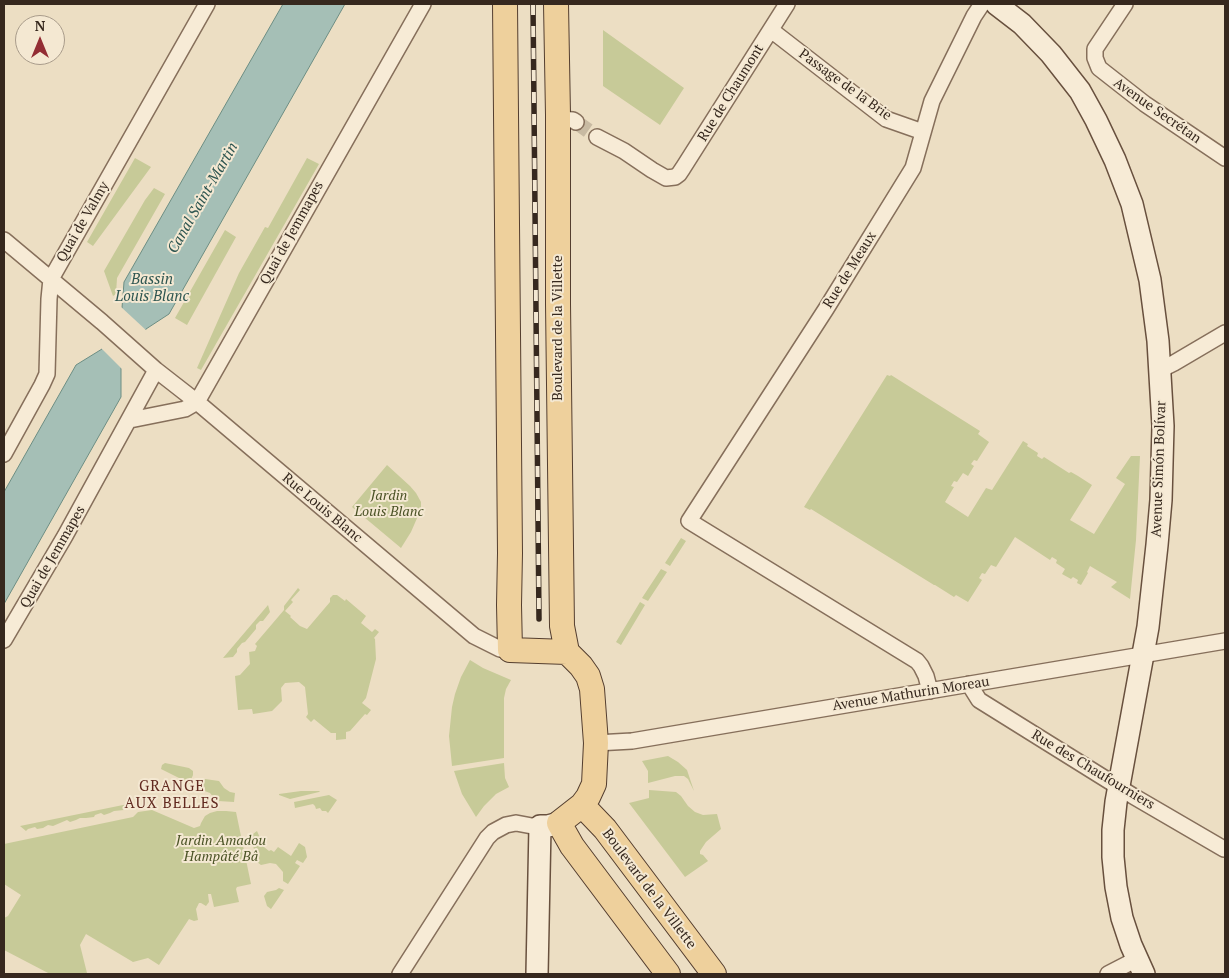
<!DOCTYPE html>
<meta charset="utf-8">
<style>
body{margin:0}
#map{position:relative;width:1229px;height:978px;overflow:hidden;background:#ecdec3;font-family:"PT Serif",serif}
canvas{display:block}
.frame{position:absolute;inset:0;border:5px solid #36281e;pointer-events:none}
.north{position:absolute;left:15px;top:15px;width:50px;height:50px;box-sizing:border-box;background:#f4e8d2;border:1px solid #a89b8a;border-radius:50%;rotate:0deg;font-size:14px;font-weight:700;line-height:20px;text-align:center;color:#36281e}
.north::after{content:'';display:block;margin:auto;width:18px;height:22px;background:#932d34;clip-path:polygon(50% 0,100% 100%,50% 72%,0 100%)}
</style>
<div id="map">
<canvas width="1229" height="978"></canvas>
<div class="frame"></div>
<div class="north">N</div>
</div>
<script>
const ctx = document.querySelector('canvas').getContext('2d');
ctx.lineJoin = 'round';
function fill(path, color) { ctx.fillStyle = color; ctx.fill(path, 'evenodd'); }
const toPath = rows => new Path2D(rows.map(r => 'M' + r).join(''));
function trace(path, color, width, dash) { ctx.strokeStyle = color; ctx.lineWidth = width; ctx.lineCap = dash ? 'butt' : 'round'; ctx.setLineDash(dash || []); ctx.stroke(path); }
function write(font, color, halo, rows, align = 'center') {
  ctx.font = font + ' "PT Serif",serif'; ctx.lineWidth = 4; ctx.setLineDash([]); ctx.textBaseline = 'middle'; ctx.strokeStyle = halo; ctx.fillStyle = color; for (const [text, x, y, turn = 0] of rows) {
    ctx.save(); ctx.translate(x, y); ctx.rotate((+turn || 0) * Math.PI / 180); ctx.textAlign = isNaN(turn) ? turn : align; if (halo) ctx.strokeText(text, 0, 0); ctx.fillText(text, 0, 0); ctx.restore();
  }
}
fill(toPath([
 [603,30,684,88,660,125,603,86],
 [135,158,151,167,93,246,87,242],
 [307,158,319,164,201,370,197,368,239,273,265,227,268,228],
 [154,188,165,194,117,278,116,294,113,296,104,271,145,200],
 [225,230,236,237,187,325,175,318],
 [887,375,890,376,891,375,980,431,978,434,989,442,977,461,974,460,971,464,974,466,968,476,963,473,957,482,954,481,951,486,954,487,945,502,968,517,986,488,992,490,1023,441,1028,444,1027,446,1038,453,1037,456,1042,459,1044,457,1069,473,1071,472,1078,476,1092,485,1070,520,1094,534,1125,484,1116,478,1131,456,1140,456,1136,540,1130,599,1111,587,1117,582,1090,566,1087,572,1088,573,1081,585,1077,583,1078,580,1073,577,1071,579,1062,574,1065,569,1056,563,1057,560,1052,557,1050,560,1015,537,996,567,991,565,985,574,982,573,979,578,982,580,968,602,956,595,954,597,935,585,934,585,811,509,810,510,804,507],
 [387,465,410,486,416,493,421,502,421,509,411,532,401,548,352,507],
 [681,538,686,541,670,566,665,563],
 [661,569,667,572,648,601,642,598],
 [298,588,300,590,291,600,293,602,285,611,291,616,290,617,300,626,307,629,330,602,330,598,333,595,337,595,345,601,346,599,366,616,361,623,372,632,375,629,379,632,374,638,375,639,376,659,366,698,362,703,371,710,367,715,365,714,350,731,346,732,346,739,336,740,336,733,331,733,314,719,311,722,306,717,308,714,305,687,299,682,285,683,281,688,282,701,272,711,253,714,252,709,238,710,235,676,240,675,250,664,249,651,249,652,255,651,257,646,255,644,284,610,284,606],
 [640,602,645,605,621,645,616,642],
 [268,605,270,612,263,621,260,621,256,625,256,629,245,642,242,643,237,649,237,652,233,657,223,658],
 [470,660,483,668,511,680,506,689,504,698,504,758,452,766,449,736,452,707,455,694,461,677],
 [668,756,678,762,687,770,694,791,688,779,684,776,675,776,648,783,648,771,642,761],
 [165,763,189,768,193,771,193,775,190,782,187,782,161,769,162,765],
 [504,763,505,778,509,787,496,794,484,806,476,817,462,794,454,771],
 [205,779,219,781,224,788,230,792,235,793,234,802,218,801,215,799,210,793,202,790,199,787,199,782],
 [649,790,676,792,681,796,688,806,695,812,703,815,717,814,721,829,706,842,700,851,700,854,703,855,708,861,685,877,629,803,649,798],
 [301,791,320,791,319,792,290,799,279,795,279,794],
 [329,795,337,800,328,813,326,811,322,811,320,808,316,809,315,806,313,804,295,808,294,802],
 [128,804,124,810,114,811,110,813,104,815,101,813,95,815,94,817,86,818,80,818,76,820,70,822,67,820,53,826,48,825,43,828,37,829,35,827,28,829,26,831,20,826],
 [152,810,194,828,200,826,201,823,205,816,210,813,217,811,226,811,236,812,251,884,237,887,236,889,239,902,214,907,211,894,208,894,209,902,206,906,201,903,199,903,196,909,198,920,194,921,189,919,159,965,148,958,133,962,86,934,80,945,87,973,90,973,91,974,50,974,4,950,4,918,8,916,21,895,4,884,4,844,133,817,138,812],
 [257,831,264,847,269,851,271,850,274,852,278,847,291,856,299,843,305,847,307,857,303,863,297,860,295,863,300,866,288,884,283,881,283,872,276,864,270,863,261,865,257,862,252,841,253,834],
 [279,888,284,890,271,909,267,906,264,896,267,892,276,890]
]), '#c7ca98');
const water = toPath([
 [283,4,345,4,169,314,146,329,121,368,121,397,4,604,4,492,76,365,102,349,122,308,124,282,283,4]
]);
fill(water, '#a5bfb6');
trace(water, '#6c8d83', 1);
fill(toPath([
 [120,306,147,331,123,370,100,347]
]), '#ecdec3');
trace(toPath([
 [576,122,597,137]
]), '#c8baa2', 15, [15, 8]);
const street = toPath([
 [1125,4,1095,49,1095,58,1099,68,1145,104,1225,158],
 [771,30,886,119,923,132],
 [558,119,573,120,576,122],
 [597,137,624,151,652,170,666,178,675,177,679,174,683,168,787,4],
 [4,240,102,322,156,370,197,402,474,636,500,649,510,650],
 [1160,370,1174,363,1225,333],
 [130,420,185,409,197,402,423,4],
 [4,454,42,385,47,374,49,299,51,279,207,4],
 [4,640,65,536,156,370],
 [969,684,979,700,1133,796,1224,849],
 [930,691,926,676,921,666,917,661,689,521,826,309,913,168,932,101,974,16,982,4],
 [596,743,632,741,1225,641],
 [400,974,487,838,493,832,506,825,516,823,532,826,540,826],
 [1108,974,1137,959]
]);
const secondary = toPath([
 [996,4,1022,24,1051,54,1080,91,1096,120,1115,160,1132,204,1150,280,1158,341,1163,426,1161,500,1157,545,1148,627,1116,802,1113,830,1113,857,1116,887,1122,918,1131,945,1144,974],
 [537,974,540,826,548,826,559,823]
]);
const primary = toPath([
 [505,4,510,553,509,605,510,650,567,652,581,666,588,676,592,689,596,743,594,784,588,797,582,805,559,823,572,846,668,974],
 [556,4,558,115,558,304,562,626,567,652],
 [582,805,605,829,714,974]
]);
trace(street, '#866f5b', 18);
trace(secondary, '#68503e', 24);
trace(primary, '#543e2f', 26);
trace(street, '#f7ebd6', 15);
trace(secondary, '#f7ebd6', 21);
trace(primary, '#eed09c', 24);
const rail = toPath([
 [533,4,539,619]
]);
trace(rail, '#36281e', 5.5);
trace(rail, '#f4e8d2', 4, [11]);
write('14px', '#36281e', '#f4e8d2', [
 ["Passage de la Brie",845,85,36],
 ["Rue de Chaumont",731,93,-58],
 ["Avenue Secrétan",1157,111,35],
 ["Quai de Valmy",83,222,-60],
 ["Quai de Jemmapes",292,233,-61],
 ["Rue de Meaux",850,270,-58],
 ["Boulevard de la Villette",558,328,-90],
 ["Avenue Simón Bolívar",1159,469,-88],
 ["Rue Louis Blanc",322,508,40],
 ["Quai de Jemmapes",53,557,-60],
 ["Avenue Mathurin Moreau",911,694,-9],
 ["Rue des Chaufourniers",1093,770,31],
 ["Boulevard de la Villette",649,889,53]
]);
write('italic 14px', '#4a5225', '#f4e8d2', [
 ["Jardin",389,496],
 ["Louis Blanc",389,512],
 ["Jardin Amadou",221,841],
 ["Hampâté Bâ",221,857]
]);
write('italic 15px', '#2e5651', '#f4e8d2', [
 ["Canal Saint-Martin",203,198,-60],
 ["Bassin",152,280],
 ["Louis Blanc",152,297]
]);
ctx.letterSpacing = '1px';
write('15px', '#61291f', '#f4e8d2', [
 ["GRANGE",172,787],
 ["AUX BELLES",172,804]
]);
ctx.letterSpacing = '0px';
</script>
